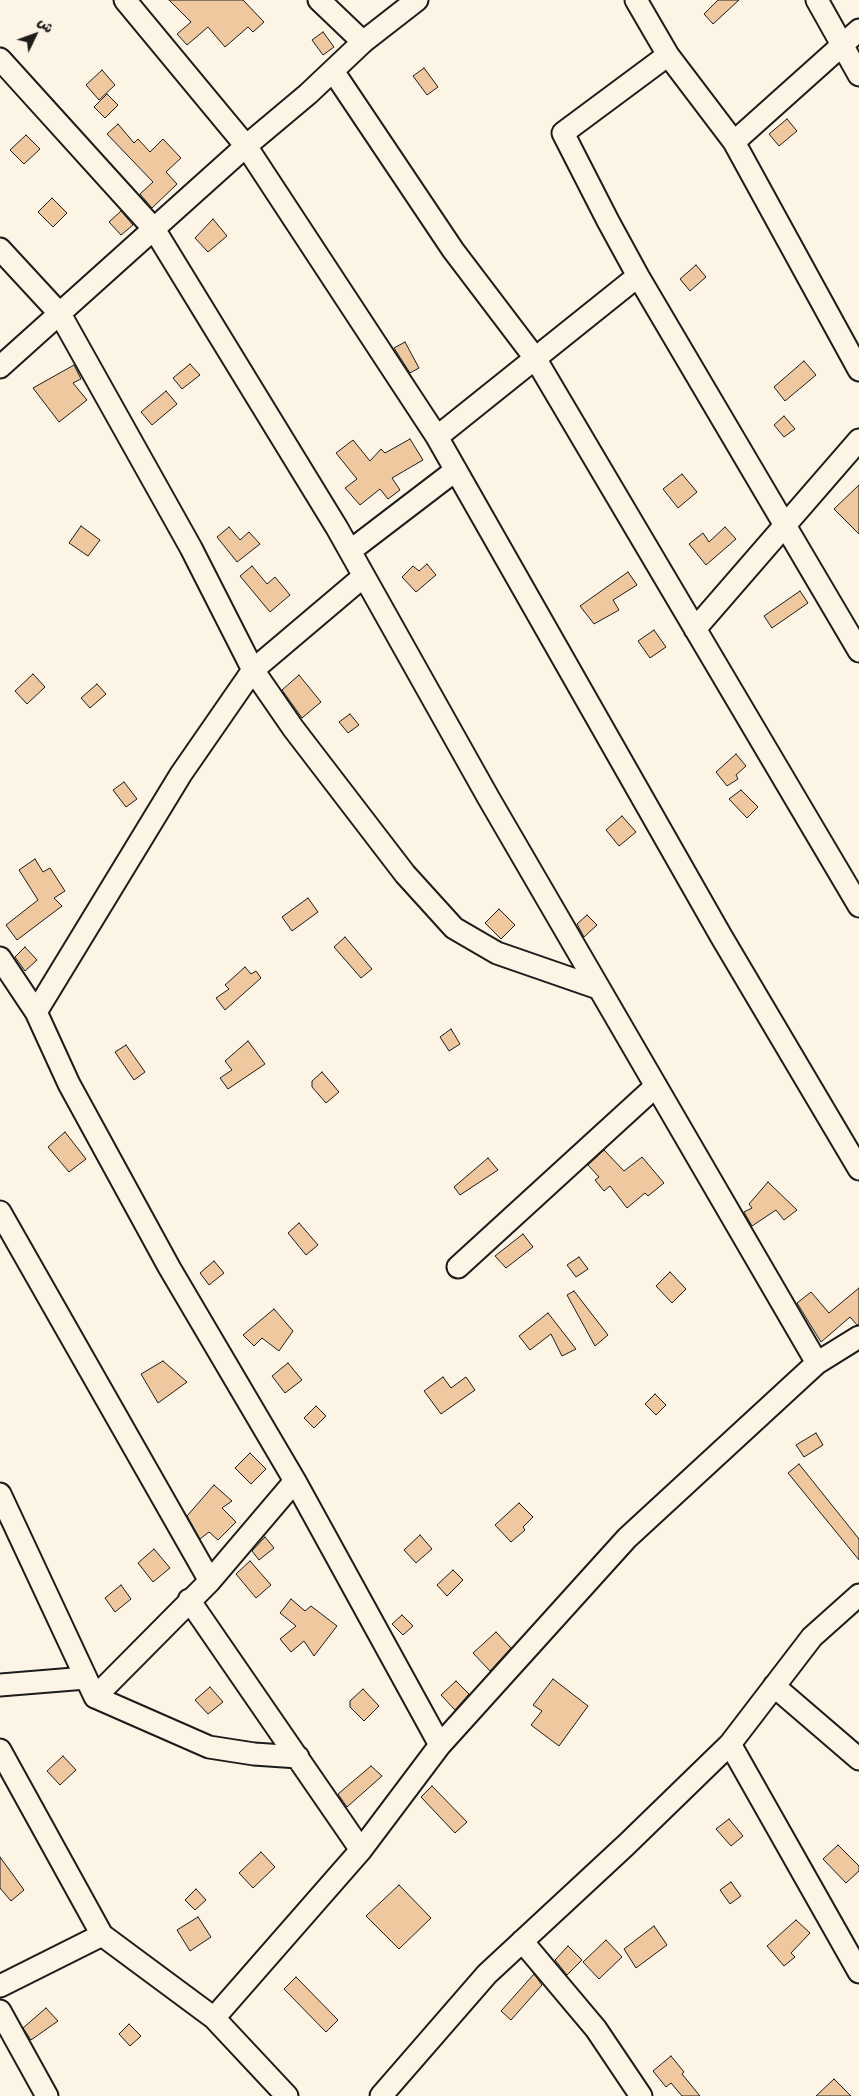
<!DOCTYPE html>
<meta charset="utf-8">
<style>
body{margin:0}
#map{position:relative;width:859px;height:2096px;overflow:hidden;background:#fcf5e5;font-family:"Playpen Sans","Playpen Sans Arabic",sans-serif}
canvas{display:block}
.north{position:absolute;left:10px;top:10px;width:50px;height:50px;-webkit-text-stroke:4px #fcf5e5;paint-order:stroke;rotate:48deg;font-size:14px;font-weight:700;line-height:20px;text-align:center;color:#1c1c1c}
.north::after{content:'';display:block;margin:auto;width:18px;height:22px;background:#1c1c1c;clip-path:polygon(50% 0,100% 100%,50% 72%,0 100%)}
</style>
<div id="map">
<canvas width="859" height="2096"></canvas>
<div class="north">ش</div>
</div>
<script>
const ctx = document.querySelector('canvas').getContext('2d');
ctx.lineJoin = 'round';
function fill(path, color) { ctx.fillStyle = color; ctx.fill(path, 'evenodd'); }
const toPath = rows => new Path2D(rows.map(r => 'M' + r).join(''));
function trace(path, color, width, dash) { ctx.strokeStyle = color; ctx.lineWidth = width; ctx.lineCap = dash ? 'butt' : 'round'; ctx.setLineDash(dash || []); ctx.stroke(path); }
const building = toPath([
 [169,0,243,0,264,22,253,32,248,27,225,47,208,27,187,45,177,34,191,22,169,0],
 [718,0,739,0,713,24,704,14,718,0],
 [323,32,334,47,323,55,312,40,323,32],
 [424,68,438,87,427,95,413,76,424,68],
 [102,70,115,85,99,100,86,85,102,70],
 [107,94,118,105,105,118,94,107,107,94],
 [787,119,797,131,779,146,769,134,787,119],
 [118,124,134,143,138,139,150,152,163,139,181,158,166,172,177,184,152,208,140,194,153,182,107,134,118,124],
 [26,135,40,149,24,164,10,150,26,135],
 [52,198,67,213,53,227,38,212,52,198],
 [121,211,133,225,121,235,109,222,121,211],
 [213,219,227,236,208,252,195,238,213,219],
 [696,265,706,277,690,291,680,279,696,265],
 [405,342,419,368,410,373,394,348,405,342],
 [804,361,816,375,785,401,774,387,804,361],
 [190,364,200,375,182,389,173,378,190,364],
 [74,365,81,379,73,383,87,400,59,422,33,388,74,365],
 [166,391,177,404,152,425,141,412,166,391],
 [784,416,795,429,784,437,774,425,784,416],
 [410,439,423,460,392,478,400,490,388,499,380,489,360,505,345,488,357,479,336,453,353,440,370,461,381,449,385,453,410,439],
 [682,474,697,492,678,508,663,489,682,474],
 [859,485,859,534,834,509,859,485],
 [81,526,100,540,88,556,69,543,81,526],
 [229,527,240,540,249,532,260,544,237,562,217,537,229,527],
 [725,527,736,539,706,565,689,544,703,533,709,542,725,527],
 [427,564,436,575,416,592,402,577,413,566,419,571,427,564],
 [252,566,267,584,275,577,290,595,270,612,240,576,252,566],
 [628,572,637,585,613,600,619,610,594,624,580,606,628,572],
 [800,591,808,603,772,628,764,616,800,591],
 [654,630,666,647,650,658,638,641,654,630],
 [33,674,45,687,27,704,15,691,33,674],
 [299,675,321,702,302,718,282,690,299,675],
 [97,684,106,694,90,708,81,698,97,684],
 [350,714,359,725,348,733,339,722,350,714],
 [736,754,746,766,736,775,738,779,727,786,716,772,736,754],
 [124,782,137,799,126,807,113,790,124,782],
 [741,790,758,807,747,818,729,799,741,790],
 [622,816,636,832,619,846,606,830,622,816],
 [35,859,43,872,50,868,65,891,54,898,62,906,17,940,6,925,38,900,19,870,35,859],
 [308,898,318,912,292,931,282,917,308,898],
 [499,909,515,925,501,939,485,923,499,909],
 [587,915,597,925,584,937,577,924,587,915],
 [345,937,372,969,361,978,334,947,345,937],
 [25,947,37,960,25,971,15,957,25,947],
 [245,967,251,974,256,971,261,978,225,1010,216,998,229,989,225,985,245,967],
 [451,1029,460,1044,449,1051,440,1037,451,1029],
 [248,1041,265,1064,228,1089,220,1078,232,1070,225,1061,248,1041],
 [126,1045,145,1072,134,1080,115,1052,126,1045],
 [322,1072,339,1092,326,1103,312,1087,312,1081,322,1072],
 [65,1132,86,1159,69,1172,48,1147,65,1132],
 [604,1150,624,1171,642,1157,664,1183,648,1196,645,1193,627,1208,610,1186,604,1191,595,1180,599,1177,588,1165,604,1150],
 [488,1158,498,1170,460,1195,454,1187,488,1158],
 [768,1182,797,1210,784,1220,776,1210,752,1226,744,1212,752,1208,749,1204,768,1182],
 [299,1223,318,1245,306,1255,288,1233,299,1223],
 [523,1234,533,1247,506,1268,495,1256,523,1234],
 [579,1257,588,1269,576,1277,567,1265,579,1257],
 [214,1261,224,1273,209,1285,200,1273,214,1261],
 [670,1272,686,1289,672,1303,656,1286,670,1272],
 [859,1288,859,1325,857,1325,850,1317,821,1342,797,1303,811,1292,829,1313,859,1288],
 [574,1291,608,1335,595,1346,567,1295,574,1291],
 [274,1309,293,1331,279,1351,262,1338,254,1346,243,1335,274,1309],
 [548,1313,576,1349,562,1356,551,1334,530,1350,519,1336,548,1313],
 [163,1361,187,1382,158,1403,141,1374,163,1361],
 [288,1363,302,1380,285,1393,272,1376,288,1363],
 [443,1377,451,1388,466,1377,475,1390,441,1414,424,1391,443,1377],
 [655,1394,666,1405,656,1415,645,1404,655,1394],
 [316,1406,326,1416,314,1428,304,1418,316,1406],
 [816,1433,823,1445,804,1457,796,1445,816,1433],
 [250,1453,266,1469,251,1484,235,1468,250,1453],
 [799,1464,859,1539,859,1560,788,1473,799,1464],
 [214,1485,232,1501,222,1508,236,1522,218,1540,209,1532,200,1539,187,1516,214,1485],
 [519,1503,533,1517,523,1527,525,1530,511,1542,495,1525,519,1503],
 [420,1535,432,1549,416,1563,404,1550,420,1535],
 [265,1537,274,1548,259,1560,252,1551,265,1537],
 [154,1549,170,1568,153,1582,138,1563,154,1549],
 [250,1561,271,1585,256,1598,236,1574,250,1561],
 [453,1570,463,1580,447,1596,437,1585,453,1570],
 [121,1585,131,1599,115,1612,105,1598,121,1585],
 [291,1599,305,1611,311,1606,337,1626,314,1656,304,1641,291,1652,280,1639,296,1626,280,1613,291,1599],
 [402,1615,413,1626,403,1635,392,1624,402,1615],
 [496,1632,511,1648,490,1671,473,1653,496,1632],
 [553,1679,588,1706,559,1746,531,1725,542,1711,533,1705,553,1679],
 [456,1681,469,1694,455,1710,441,1695,456,1681],
 [210,1687,223,1702,208,1714,195,1700,210,1687],
 [363,1689,379,1706,364,1721,350,1707,350,1701,363,1689],
 [63,1756,76,1770,60,1785,47,1771,63,1756],
 [371,1766,382,1776,347,1807,338,1794,371,1766],
 [432,1786,467,1822,455,1833,421,1797,432,1786],
 [729,1819,743,1836,731,1846,716,1829,729,1819],
 [838,1845,859,1866,859,1871,846,1883,823,1859,838,1845],
 [261,1852,275,1867,253,1888,239,1873,261,1852],
 [0,1857,24,1890,11,1901,0,1888,0,1857],
 [731,1882,741,1896,730,1904,720,1890,731,1882],
 [399,1885,431,1918,399,1949,366,1916,399,1885],
 [196,1889,206,1900,195,1910,185,1900,196,1889],
 [198,1917,211,1937,190,1951,177,1930,198,1917],
 [796,1920,810,1933,791,1953,795,1957,784,1966,767,1946,796,1920],
 [654,1926,667,1945,636,1968,624,1949,654,1926],
 [606,1940,622,1957,599,1979,583,1962,606,1940],
 [568,1946,582,1960,567,1975,555,1960,568,1946],
 [534,1974,542,1985,511,2020,501,2011,534,1974],
 [296,1977,338,2020,326,2032,284,1989,296,1977],
 [46,2008,58,2021,31,2040,23,2028,46,2008],
 [129,2024,141,2036,130,2046,119,2034,129,2024],
 [671,2056,684,2072,682,2074,700,2096,682,2096,671,2083,666,2087,653,2071,671,2056],
 [834,2079,851,2096,816,2096,834,2079]
]);
fill(building, '#f0c8a0');
trace(building, '#1c1c1c', 1);
const street = toPath([
 [125,0,246,146,437,437,721,936,859,1169],
 [319,0,363,42],
 [636,0,668,55,734,142,859,370],
 [817,0,859,75],
 [668,55,563,133,608,221,638,276,859,651],
 [0,59,154,229,337,528,488,797,817,1363],
 [333,71,453,250,535,358,859,906],
 [734,142,859,30],
 [0,249,60,314,191,548,253,670,293,728,405,874,454,928,497,953,598,988],
 [0,367,246,146,308,94,363,42,417,0],
 [437,437,638,276],
 [350,551,456,470],
 [695,629,859,440],
 [0,958,36,1012,69,1084,169,1267,295,1481,440,1745],
 [36,1012,181,774,253,670,364,576],
 [0,1212,210,1581],
 [458,1267,656,1086],
 [0,1494,86,1678],
 [189,1600,361,1850],
 [0,1685,86,1678,95,1697,209,1747,254,1754,298,1757],
 [774,1686,859,1759],
 [95,1697,210,1581,295,1481],
 [730,1744,859,1972],
 [0,1750,102,1935,214,2018,287,2096],
 [522,1941,596,2029,641,2096],
 [0,1986,102,1935],
 [0,2011,47,2096],
 [214,2018,361,1850,440,1745,627,1538,817,1363,859,1337],
 [381,2096,487,1974,626,1845,730,1744,812,1637,859,1595]
]);
trace(street, '#1c1c1c', 25);
trace(street, '#fcf5e5', 21);
</script>
